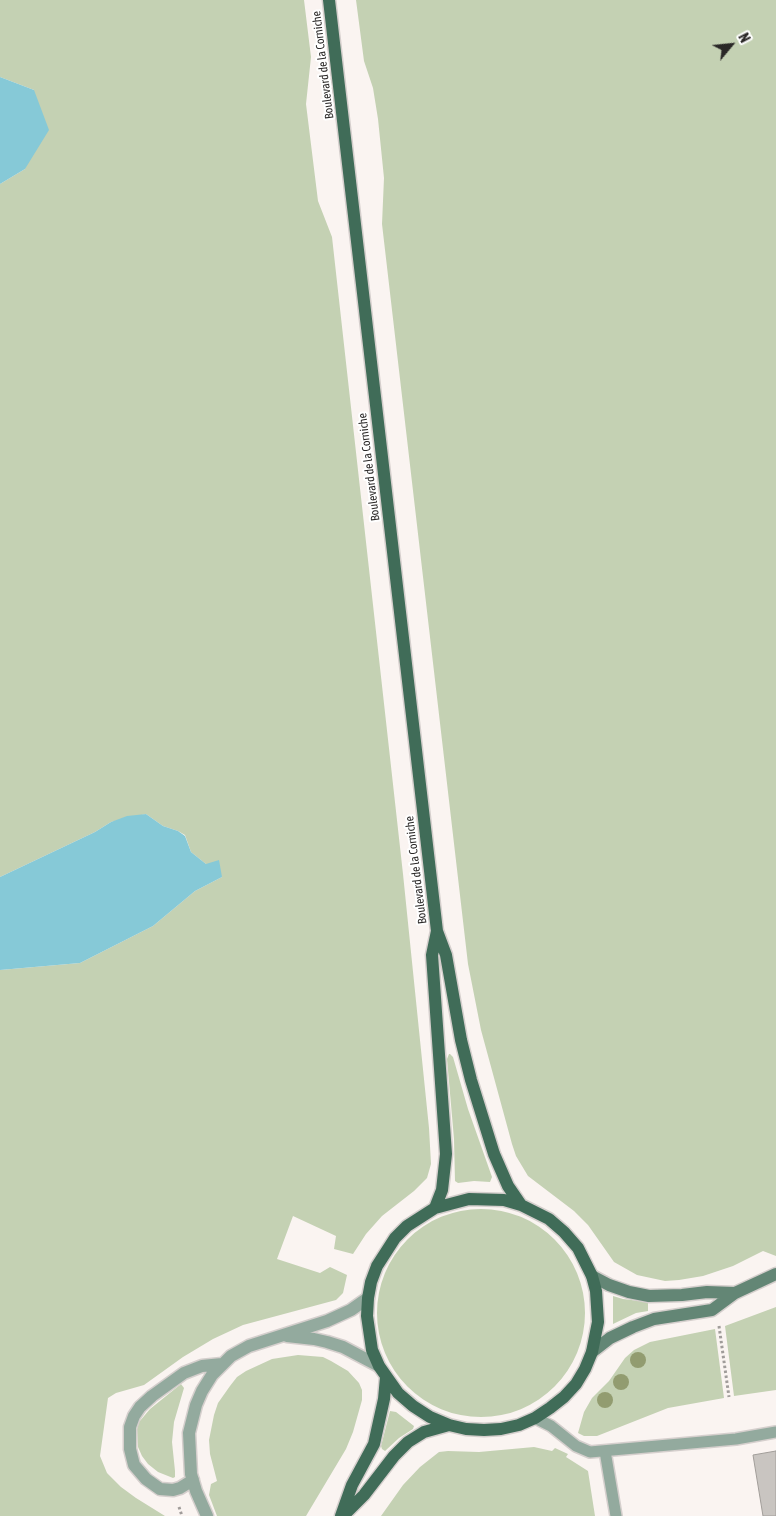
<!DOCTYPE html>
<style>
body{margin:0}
#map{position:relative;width:776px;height:1516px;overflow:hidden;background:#faf4f1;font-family:"Asap Condensed",sans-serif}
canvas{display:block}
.north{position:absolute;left:706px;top:20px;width:50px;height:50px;-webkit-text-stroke:4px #fff;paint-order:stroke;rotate:62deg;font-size:14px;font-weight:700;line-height:20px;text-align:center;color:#2a2827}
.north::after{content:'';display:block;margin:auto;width:18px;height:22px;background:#2a2827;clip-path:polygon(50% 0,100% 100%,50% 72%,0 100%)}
</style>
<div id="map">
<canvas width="776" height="1516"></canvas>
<div class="north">N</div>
</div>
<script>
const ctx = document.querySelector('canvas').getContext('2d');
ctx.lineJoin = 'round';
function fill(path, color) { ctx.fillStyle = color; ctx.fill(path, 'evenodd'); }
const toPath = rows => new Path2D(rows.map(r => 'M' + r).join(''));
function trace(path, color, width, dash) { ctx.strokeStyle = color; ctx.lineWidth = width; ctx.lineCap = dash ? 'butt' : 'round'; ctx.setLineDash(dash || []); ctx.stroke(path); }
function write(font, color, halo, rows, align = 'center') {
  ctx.font = font + ' "Asap Condensed",sans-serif'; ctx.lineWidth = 4; ctx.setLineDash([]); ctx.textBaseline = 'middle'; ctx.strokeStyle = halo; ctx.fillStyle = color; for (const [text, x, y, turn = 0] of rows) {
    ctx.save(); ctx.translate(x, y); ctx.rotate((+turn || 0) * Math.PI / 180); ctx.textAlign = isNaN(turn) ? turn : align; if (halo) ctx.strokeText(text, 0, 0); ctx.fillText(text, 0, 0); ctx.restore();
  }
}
fill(toPath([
 [0,0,304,0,311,57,306,104,318,201,332,237,403,874,429,1128,431,1164,427,1178,414,1191,382,1216,366,1234,353,1254,334,1249,336,1236,293,1216,277,1259,320,1273,330,1267,347,1275,343,1293,336,1300,243,1325,213,1339,183,1357,144,1385,116,1393,108,1398,100,1456,107,1473,121,1487,136,1498,165,1516,0,1516,0,970,80,963,153,926,195,891,222,877,191,852,185,835,178,831,163,826,146,814,111,822,95,832,0,877,0,184,25,169,34,90,0,77],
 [356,0,776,0,776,1256,763,1251,733,1266,703,1276,679,1280,665,1281,637,1275,614,1262,588,1225,574,1211,528,1176,516,1156,512,1144,481,1030,468,964,382,224,384,178,378,119,373,88,364,61],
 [449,1054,450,1054,453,1057,468,1109,492,1177,490,1182,474,1181,458,1183,455,1181,454,1139,447,1059],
 '377 1313a104 104 0 1 1 208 0a104 104 0 1 1-208 0Z',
 [613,1296,623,1299,648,1302,648,1311,636,1313,613,1324],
 [776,1307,776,1390,734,1396,725,1326],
 [715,1329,724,1398,668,1408,597,1436,584,1436,578,1433,584,1412,592,1398,609,1381,625,1358,634,1350,650,1342],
 [298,1355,323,1357,331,1361,348,1371,359,1383,362,1390,362,1400,353,1432,346,1449,306,1516,217,1516,209,1495,211,1484,217,1481,210,1454,209,1440,214,1415,218,1403,230,1386,237,1377,246,1371,272,1359],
 [181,1384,184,1388,174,1422,172,1442,175,1471,175,1477,173,1478,158,1472,148,1464,142,1456,138,1447,137,1429,139,1422,150,1409],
 [390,1411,396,1412,414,1426,413,1429,399,1438,385,1451,382,1449,381,1446],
 [534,1447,552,1451,555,1448,568,1454,566,1457,588,1471,595,1516,381,1516,403,1485,420,1467,439,1452,448,1451,479,1452]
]), '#c4d1b3');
fill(toPath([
 [0,77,34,90,49,130,25,169,0,184],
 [146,814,163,826,178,831,185,836,191,852,206,864,219,860,222,877,195,891,153,926,80,963,0,970,0,877,95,832,111,822,127,816]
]), '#86c9d7');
const building = toPath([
 [776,1451,776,1516,763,1516,753,1455,776,1451]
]);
fill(building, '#c9c5c1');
trace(building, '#a29e9a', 1);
const lane = toPath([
 [535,1418,551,1426,576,1446,590,1452,736,1439,776,1432],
 [605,1451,616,1516]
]);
const street = toPath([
 [287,1336,314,1339,327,1342,343,1347,379,1366],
 [193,1480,180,1488,173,1490,160,1489,146,1479,134,1465,130,1449,130,1427,134,1416,140,1407,152,1396,184,1373,202,1366,222,1364],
 [207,1516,196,1491,191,1474,189,1433,196,1405,202,1391,212,1375,231,1356,249,1346,327,1321,351,1310,368,1298]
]);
const secondary = toPath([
 [592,1276,609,1285,629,1292,649,1296,682,1295,707,1292,735,1293],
 [592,1352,610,1338,633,1327,654,1319,712,1310,735,1293,776,1274]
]);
const primary = toPath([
 [329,0,437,931,446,955,461,1040,471,1080,494,1154,508,1186,521,1205],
 [435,1208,442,1190,446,1154,432,955,437,931],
 [341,1516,352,1485,374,1444,384,1399,386,1377],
 [343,1516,364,1495,394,1456,408,1442,424,1432,449,1425,466,1429,484,1430,501,1429,519,1425,535,1418,550,1408,564,1397,576,1384,585,1369,592,1352,598,1322,596,1291,592,1276,578,1248,564,1232,549,1219,521,1205,504,1200,469,1199,435,1208,407,1226,395,1238,377,1266,371,1282,368,1298,367,1316,372,1350,379,1366,398,1393,413,1406,430,1417,449,1425]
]);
trace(lane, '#d5cfcd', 14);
trace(street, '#d5cfcd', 15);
trace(secondary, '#d5cfcd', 15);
trace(primary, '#d5cfcd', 15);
trace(toPath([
 [719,1326,729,1397],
 [179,1507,182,1516]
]), '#a09c9a', 3, [2.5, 2.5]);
trace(lane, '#93aa9e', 11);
trace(street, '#93aa9e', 12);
trace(secondary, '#638675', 12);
trace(primary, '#406c58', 12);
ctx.fillStyle = '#929c70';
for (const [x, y] of [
 [638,1360],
 [621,1382],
 [605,1400]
]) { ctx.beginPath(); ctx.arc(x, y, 8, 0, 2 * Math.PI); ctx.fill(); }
write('12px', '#2a2827', '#fff', [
 ["Boulevard de la Corniche",323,65,-97],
 ["Boulevard de la Corniche",369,467,-97],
 ["Boulevard de la Corniche",416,870,-97]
]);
</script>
